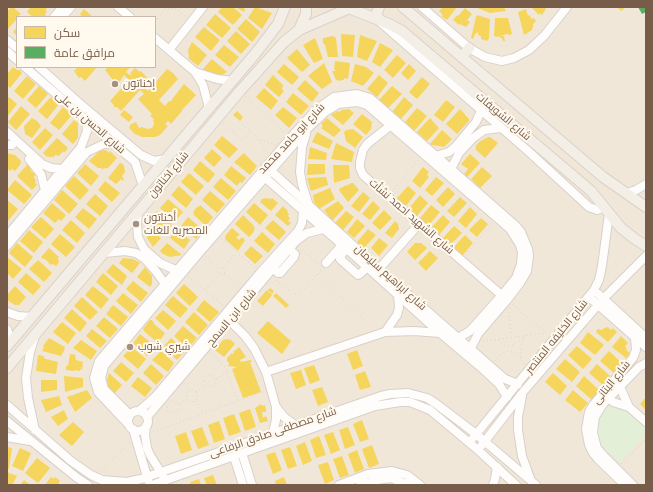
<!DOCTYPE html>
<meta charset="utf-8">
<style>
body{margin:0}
#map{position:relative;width:653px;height:492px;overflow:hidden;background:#f8f4ec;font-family:"Nunito Sans",Cairo,sans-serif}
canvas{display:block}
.frame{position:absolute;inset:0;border:8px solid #785c4a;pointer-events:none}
.legend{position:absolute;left:16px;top:16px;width:140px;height:52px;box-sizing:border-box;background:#fff9ee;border:1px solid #c9baac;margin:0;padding:5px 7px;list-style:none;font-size:12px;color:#785c4a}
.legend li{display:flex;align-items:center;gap:8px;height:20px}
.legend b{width:20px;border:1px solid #c9baac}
</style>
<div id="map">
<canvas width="653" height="492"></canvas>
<div class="frame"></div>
<ul class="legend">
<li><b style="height:11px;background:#f6d55c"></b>سكن</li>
<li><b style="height:11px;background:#5aae61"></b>مرافق عامة</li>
</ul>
</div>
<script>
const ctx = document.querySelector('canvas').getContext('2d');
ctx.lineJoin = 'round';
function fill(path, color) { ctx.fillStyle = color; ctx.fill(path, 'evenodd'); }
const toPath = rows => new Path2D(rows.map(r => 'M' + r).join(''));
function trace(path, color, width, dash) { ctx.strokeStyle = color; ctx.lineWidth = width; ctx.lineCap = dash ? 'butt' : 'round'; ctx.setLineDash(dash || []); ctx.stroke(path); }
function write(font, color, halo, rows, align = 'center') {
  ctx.font = font + ' "Nunito Sans",Cairo,sans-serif'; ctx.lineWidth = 4; ctx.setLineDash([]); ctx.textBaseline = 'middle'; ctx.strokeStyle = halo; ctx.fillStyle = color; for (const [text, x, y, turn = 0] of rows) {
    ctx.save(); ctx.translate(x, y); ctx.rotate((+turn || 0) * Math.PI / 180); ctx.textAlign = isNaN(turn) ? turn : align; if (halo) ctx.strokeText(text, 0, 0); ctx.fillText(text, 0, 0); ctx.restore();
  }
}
fill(toPath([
 [7,7,646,7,646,485,7,485],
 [17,17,155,17,155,67,17,67]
]), '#f1e7d9');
fill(toPath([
 [613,404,625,408,646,428,646,433,620,463,599,443,597,434,598,424,600,415,606,406]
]), '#e4efd7');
fill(toPath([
 [11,7,13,7,21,14,17,17,17,19,7,30,7,12],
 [31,7,48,7,45,10,47,11,45,14,46,15,44,17,33,17,27,12],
 [222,7,233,7,242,15,233,25,218,12],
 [236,7,242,7,245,9,244,12],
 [255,7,272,13,262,29,248,18],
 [443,7,457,7,447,20,441,16,443,15,439,11],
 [475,7,504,7,506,11,490,13],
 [531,7,544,7,546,9,542,15,540,13,539,15],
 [616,7,625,7,622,11],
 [465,8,472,14,467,20,470,22,466,27,460,24,459,25,453,20,457,15,458,16],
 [84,9,93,17,82,17,80,14],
 [526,9,528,16,530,15,531,19,534,18,536,21,533,24,533,27,532,30,524,35,518,12],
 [215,14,231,28,222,38,206,25],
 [477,15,490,19,489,38,487,41,481,39,481,36,478,35,478,32,475,34,473,39,471,38,476,17],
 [495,18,508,18,512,34,510,35,507,34,497,37,494,36],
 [246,19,260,32,252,42,237,29],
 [17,27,17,36,13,32],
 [204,27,220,40,211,51,195,37],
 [236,31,250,44,241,54,227,41],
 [341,34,355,35,353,57,342,56],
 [360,35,377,41,367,61,357,57],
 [333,36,336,38,338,57,328,57,325,45,323,43,323,38],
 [500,36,504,36,505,41,503,41,502,38,500,38],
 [315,38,323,59,314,63,303,45],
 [192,42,207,55,198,66,188,58,189,57,188,50],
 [380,43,393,50,380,67,372,62],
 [224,45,239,57,230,67,215,55],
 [297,49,310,65,302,72,287,58],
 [397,55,406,63,393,78,384,70],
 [212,59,227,72,222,75,212,76,203,69],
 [335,61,350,63,348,79,344,78,344,80,341,80,341,81,336,80,332,71,335,71,336,70,334,70],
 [324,63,332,82,322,89,308,76],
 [284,64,299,77,292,85,277,72],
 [355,64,366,67,374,73,363,86,351,81],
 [409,64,416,71,408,80,401,73],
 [13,67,17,70,20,70,22,73,10,88,7,85,7,74],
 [78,67,97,67,85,81,81,77,79,78,74,71],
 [108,67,130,67,126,72,130,75,132,74,130,73,135,68,140,72,141,71,150,81,144,87,148,91,167,69,173,73,178,79,159,100,165,106,169,101,170,102,184,84,196,95,182,110,181,109,182,111,171,124,168,121,165,124,168,126,160,135,155,137,142,137,135,134,129,128,131,124,136,122,139,128,142,127,147,129,152,128,154,124,153,121,154,119,150,116,152,114,138,99,144,94,140,90,121,111,117,107,114,107,114,105,110,101,129,80,124,75,119,83,114,79,113,80,105,70],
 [273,75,283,85,282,89,284,91,279,97,265,85],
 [379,75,388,83,377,97,367,89],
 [27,76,36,84,23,99,14,91],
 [422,77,430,84,417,99,409,92],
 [305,80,319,93,312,102,297,89],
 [39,86,48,94,36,108,27,100],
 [392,86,402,94,388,108,379,100],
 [264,88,278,101,271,110,256,97],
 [293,93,309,106,301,115,286,102],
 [9,97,17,104,7,117,7,98],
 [51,97,59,104,47,119,38,111],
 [404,97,413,105,401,119,392,112],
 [446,100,455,107,443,122,434,115],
 [21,106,30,114,16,130,8,122],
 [63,107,72,115,59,130,50,123],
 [283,107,297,118,289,128,275,115],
 [417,108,427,116,414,131,405,122],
 [349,109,354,113,343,125,331,115,334,112,335,113,337,111,340,112,341,110],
 [460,109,469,119,469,121,457,134,446,124],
 [124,110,133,117,129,122,120,115],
 [237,111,243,117,240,121,233,115],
 [362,114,372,122,371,129,366,135,353,124],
 [32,118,37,121,41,126,32,138,25,134,24,126],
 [327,118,341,130,334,137,321,128,323,126,321,124],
 [430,118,439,128,427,141,417,132],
 [74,120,78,123,78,138,73,144,62,134],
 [45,128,53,135,40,150,32,142],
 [353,129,363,137,355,148,346,141,344,132,346,130],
 [442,130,452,139,444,147,432,145,430,144],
 [317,132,333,141,329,149,312,142],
 [222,136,238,149,229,158,214,145],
 [488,137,490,137,498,143,485,158,475,149,477,148,475,147,479,142],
 [57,138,68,148,64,153,63,151,59,156,55,155,53,158,52,156,50,158,48,156,47,157,43,153],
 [336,143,354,152,352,162,331,159],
 [310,147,327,153,326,160,308,159],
 [212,149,222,158,214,167,204,158],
 [106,150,109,153,110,151,117,158,108,168,101,169,101,168,98,168,89,161,98,152,97,151],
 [7,153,15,155,21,161,20,165,15,171,12,169,10,171,7,168],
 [244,153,257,166,250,175,234,162],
 [470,154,480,163,467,177,464,174,468,169,461,164],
 [200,161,215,174,208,183,193,170],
 [120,163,123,164,124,166,125,172,122,176,124,179,123,181,121,179,116,184,108,178],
 [28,164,32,169,30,170,35,174,34,178,36,180,35,182,37,185,32,190,17,176],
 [85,164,99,176,91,186,77,173],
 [308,164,325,164,325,174,307,175],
 [333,165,349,165,350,178,334,183],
 [231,166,246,178,242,183,240,182,237,186,224,175],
 [423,167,429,172,427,175,429,177,420,188,412,181],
 [482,167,492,176,480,188,471,179],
 [189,173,204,186,196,195,181,182],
 [74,176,89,190,80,200,65,186],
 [326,177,328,185,311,191,307,178],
 [436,177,444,183,432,196,425,190],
 [221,178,236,191,228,200,213,187],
 [15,180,32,195,24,204,7,190],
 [105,181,120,193,112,202,98,190],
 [351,183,353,183,359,190,348,202,339,190,341,187,342,188,344,186,348,185],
 [179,186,193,199,186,208,171,195],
 [408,186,416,193,406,206,397,198],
 [448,187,455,194,443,207,436,200],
 [330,188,335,199,319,209,314,202,313,195],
 [62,190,78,204,69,214,54,200],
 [210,191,225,204,217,213,202,200],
 [363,192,370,198,359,212,351,206],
 [95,194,108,206,100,216,86,204],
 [420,195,428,203,417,216,411,211,410,207],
 [460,197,467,203,454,217,447,211],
 [266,198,271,199,272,198,278,203,271,211,260,202,262,199],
 [168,199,183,212,175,221,160,208],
 [7,200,18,209,7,222],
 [338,201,344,208,332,221,324,210],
 [373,201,380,208,370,220,362,214],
 [52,203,66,215,61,221,59,219,55,223,43,213],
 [254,203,268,215,260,225,246,212],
 [200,205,213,217,206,226,193,214,194,213,193,212,198,206,199,207],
 [431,205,440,212,428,226,420,218],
 [283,206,288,211,287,212,289,214,288,216,290,218,288,221,291,223,288,226,275,215],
 [470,207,477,214,466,228,458,221],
 [83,208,97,219,89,229,75,217],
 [384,210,392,218,380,230,372,223],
 [157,211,172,224,170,225,172,226,165,233,163,233,150,221,150,219],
 [346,211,354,217,343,230,335,223],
 [243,215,254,226,253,226,255,228,253,233,249,237,235,224],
 [443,215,450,222,439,235,431,228],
 [41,217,54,229,45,239,31,227],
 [188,217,203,230,196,239,181,226],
 [481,218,488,224,477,237,469,230],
 [357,219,365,226,354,238,347,232],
 [71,220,85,233,77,243,62,230],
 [273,220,286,232,279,240,265,228],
 [395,221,398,224,399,229,392,238,385,233],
 [147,226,161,238,153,247,147,238],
 [454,226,462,233,450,245,443,238],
 [232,228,240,235,236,237,239,240,242,237,245,240,238,251,225,239,226,235],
 [177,229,190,240,184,249,170,238],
 [368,229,376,235,364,248,357,242],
 [29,230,43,242,34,253,20,241],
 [262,232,275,244,268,253,254,241],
 [60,234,75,247,66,257,51,244],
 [465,235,473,243,462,256,453,248],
 [379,238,388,245,379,256,371,248],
 [17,243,33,257,25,267,9,253],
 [167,243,182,255,170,257,163,254,160,251],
 [415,243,421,243,427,248,415,260,407,252],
 [251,246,263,256,255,264,244,254],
 [49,248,59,257,58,258,59,262,56,266,53,264,51,265,45,259,43,259,41,257],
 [430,251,438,258,426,271,418,263],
 [7,257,22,269,13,279,7,273],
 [123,258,133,259,140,263,132,273,119,263],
 [38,260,52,273,44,282,29,269],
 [113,264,127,276,122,285,106,272],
 [145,267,152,276,152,284,150,287,137,277],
 [26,273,41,286,33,295,18,282],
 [103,273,118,286,111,295,96,282],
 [133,281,148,293,141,302,126,289],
 [184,284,198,297,190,306,176,293],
 [15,286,26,297,19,305,15,305,7,300,7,295],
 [93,286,109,299,101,309,85,295],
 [270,288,274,291,272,294,268,290],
 [267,290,272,295,263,306,257,301],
 [123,293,138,305,131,314,116,301],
 [276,293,289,305,286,308,273,296],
 [173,296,188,309,180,318,165,305],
 [82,297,98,312,90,320,74,306],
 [204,300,219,312,210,322,196,310],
 [113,305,128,317,121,326,106,314],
 [72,309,87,323,80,332,64,318],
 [163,310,176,321,168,330,155,318],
 [194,312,208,325,199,335,185,322],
 [104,317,118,329,110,338,96,326],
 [150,320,152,320,155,325,165,333,158,343,144,331,143,329],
 [268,321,291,341,282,354,257,333],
 [62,322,76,333,68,344,53,332],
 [183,326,197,338,188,349,174,336],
 [608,327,611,330,613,328,617,332,608,342,597,333,596,331,598,329,602,330,604,328],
 [92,329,107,341,100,348,86,336],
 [588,332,604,345,595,355,580,343],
 [140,334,155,346,147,356,133,343],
 [621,336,628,343,625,346,627,349,626,350,630,353,626,358,612,347],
 [49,338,65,347,64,348,65,349,61,356,42,351,44,347,43,346],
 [171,338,185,351,177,360,163,347],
 [227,339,231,340,235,344,224,357,215,350,223,340],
 [81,340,97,351,91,360,73,348],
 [577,346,592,359,583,369,568,355],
 [132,347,146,359,138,369,123,356],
 [239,347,246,357,240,360,241,362,251,360,252,362,250,362,261,392,243,398,232,369,237,367,228,366,229,363,227,361,227,358,232,353,232,354,234,353,233,352],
 [357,350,363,366,353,370,347,354],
 [161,351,174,363,168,372,152,360],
 [609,351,622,363,614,373,600,361],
 [70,354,76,355,75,357,76,360,83,362,82,370,80,369,80,371,75,370,75,371,66,370,66,366,68,366],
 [38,355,44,356,44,358,46,359,58,362,56,374,36,371],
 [565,359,580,372,572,382,556,369],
 [121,362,134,373,126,382,113,371],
 [151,364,164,376,156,385,143,373],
 [597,364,610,376,603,385,589,373],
 [314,365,320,380,310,384,304,368],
 [301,370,306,385,296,389,290,373],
 [365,371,371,387,360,390,355,375],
 [109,373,122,385,114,394,109,390,107,380],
 [553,373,567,386,560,395,545,382],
 [64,376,83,378,83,387,65,392],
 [584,376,600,391,592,400,576,386],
 [138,377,152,388,145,397,131,386],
 [41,380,57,380,57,390,41,392],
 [322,387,328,402,318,406,312,390],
 [87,390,92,398,75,412,67,397],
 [573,390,588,403,580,412,565,400],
 [59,396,62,405,46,412,41,400],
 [646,397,646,410,640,404],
 [261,404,262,406,265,405,266,410,266,412,262,412,263,418,266,416,268,421,260,423,255,408],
 [250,409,256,427,245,431,239,413],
 [64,410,68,419,58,426,51,417],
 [234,414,241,432,229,436,223,418],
 [362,420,369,439,360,442,353,424],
 [219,421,225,439,214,443,208,425],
 [73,422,84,432,72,446,59,435],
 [202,427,209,445,198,449,191,431],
 [348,427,355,445,345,449,339,430],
 [186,432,192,450,181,454,175,436],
 [333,432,340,450,331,454,324,435],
 [319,436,326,455,316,458,310,440],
 [305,442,312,461,303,465,296,446],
 [372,445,379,464,369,468,362,449],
 [7,447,12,448,9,469,7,468],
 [290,447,297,466,288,469,281,450],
 [20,448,31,453,23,471,12,466],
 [357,450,364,469,355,473,348,454],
 [275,452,282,470,273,474,266,455],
 [342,456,349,475,340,478,333,459],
 [37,458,50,468,38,483,25,473],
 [328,462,334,480,325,484,318,465],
 [7,472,17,476,12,485,7,485],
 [213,475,217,485,207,485,204,478],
 [51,477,54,479,55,477,60,481,58,484,60,485,45,485],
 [284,477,287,485,276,485,275,481],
 [199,479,201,485,191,485,190,482],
 [24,480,30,485,20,485]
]), '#f6d55c');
fill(toPath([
 [638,7,646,7,646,12,642,14]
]), '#5aae61');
const minor = toPath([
 [118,7,130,17],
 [422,7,469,48,485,57,502,61,514,58,529,50,544,36,567,7],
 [54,17,63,7],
 [62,17,71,7],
 [380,22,528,151,589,207,597,210,604,207],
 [155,38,195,72,203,85,209,108],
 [7,40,17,48],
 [169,50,203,7],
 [7,51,17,60],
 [25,67,135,162,143,186],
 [39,67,78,102,141,155,154,161,166,159],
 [195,72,217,79,232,81],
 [391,125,367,144,363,150,360,162,360,168,363,175,506,299],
 [7,132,42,164,51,168,62,169],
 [306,134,302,147,300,172,302,184,309,206],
 [7,145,12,145],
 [436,156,449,152,456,146,476,122,481,111],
 [29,159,41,174,45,190],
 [268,168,379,269,505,379,518,384],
 [449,173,459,153,473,138,484,130,501,128],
 [262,175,347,249,440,333,484,370,499,384,507,397],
 [627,193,636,190,646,184],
 [138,212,137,223,138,237,144,249,160,263,180,272],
 [7,236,81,147,87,131,86,119],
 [7,246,87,152,104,144,114,143],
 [350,246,342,254,340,259,358,275,360,274,367,267],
 [105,253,125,251,136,253,145,259,155,270,168,288],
 [326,263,342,245],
 [273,268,278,273,280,273,294,257,295,254,289,249],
 [379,269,419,224],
 [594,290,646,338],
 [589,297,646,347],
 [7,312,18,316,32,317],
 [229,320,245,336,254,348,266,372,276,407,276,420,273,432],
 [7,329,11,341],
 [385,332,397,315,399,308,398,295],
 [266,372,385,332,414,331,440,333],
 [617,383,620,387,629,407],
 [606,395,613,402,629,407,646,422],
 [522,396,518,417,518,430,522,456,530,478],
 [7,405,71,461,91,475,102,480,127,482,141,479,381,396,390,394,408,393,427,398,435,403,476,434,536,485],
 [277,408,284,417,295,425],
 [139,411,155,397,260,273,298,231,302,223,303,212],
 '128 421a10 10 0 1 1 20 0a10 10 0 1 1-20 0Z',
 [130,415,104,389,101,378,104,366,200,252,307,129,325,112,338,104,357,102,367,105,510,229,520,245,522,252,521,264,516,278,502,295,470,331,451,342],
 [147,417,296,241,307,233,323,229],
 [7,421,76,477,88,485],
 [129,425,98,392,94,378,99,361,293,135,317,109,334,97,357,94,370,98,516,226,521,232,528,249,529,256,527,271,520,283,507,300,478,334,467,356],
 [146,426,145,435,147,448,150,455,163,476],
 [133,429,148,480],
 [35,430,28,398,26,378,30,352,35,336],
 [7,437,30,441],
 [473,438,594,290,599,280,602,266,609,214],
 [482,445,523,392,603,299,646,256],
 [242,453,252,485],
 [234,457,243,485],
 [152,485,375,406,400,402,410,402,430,410,478,450,516,485],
 [339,485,368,474,392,471,407,475,420,485],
 [360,485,377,480,391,478,409,485],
 [493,485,495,479,497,467],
 [625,485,598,459,593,453,589,445,586,429,589,412,593,405,633,358,636,350,635,338,640,333],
 [633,485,603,455,597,448,593,433,594,424,595,417,603,404,639,367,646,363]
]);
const major = toPath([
 [346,7,389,24,402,31,591,191,621,228,635,239,646,246],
 [403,7,603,177,646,207],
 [378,20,377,13,379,7],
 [299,30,306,14,306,7],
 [462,57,469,48],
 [7,346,255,54,278,24,285,7],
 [7,368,240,91,284,42,299,30,352,7]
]);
trace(minor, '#d7d1ca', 10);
trace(major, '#dad1c9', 12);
trace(toPath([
 [165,7,170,10,175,7],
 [175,8,187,18],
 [155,22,166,8],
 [245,96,285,133],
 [223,123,242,140,250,131],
 [242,124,258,138],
 [268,154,258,139,276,145],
 [392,192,419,159],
 [221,238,255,268],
 [302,250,320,265],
 [465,255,493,222],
 [205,256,219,269,223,268,225,271,224,274,220,274,218,272,219,269],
 [223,268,236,253],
 [224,274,238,287],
 [317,274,368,323],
 [188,277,223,305],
 [276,280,293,294,299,295,322,269],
 [205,290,219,275],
 [512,304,546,333],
 [509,308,511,336],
 [525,337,521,346,520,351,521,359,525,365],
 [498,340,504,345,508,346,514,344,524,337],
 [483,341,546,333],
 [210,352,225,367,238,401],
 [495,361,500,355,506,351,516,353,521,359],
 '204 381a6 6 0 1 1 12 0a6 6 0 1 1-12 0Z',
 [216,379,227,372],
 [184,383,189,391],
 '186.5 396a5.5 5.5 0 1 1 11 0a5.5 5.5 0 1 1-11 0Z',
 [196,392,205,386],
 '167 407a6 6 0 1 1 12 0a6 6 0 1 1-12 0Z',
 [195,401,204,413],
 [179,404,187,399],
 [153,432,265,391],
 [621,464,646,439],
 [101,472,130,441],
 [603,485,609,479]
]), '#dbd3cd', 1, [1, 3]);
trace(minor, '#fefdfc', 8);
trace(major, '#f3eee6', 10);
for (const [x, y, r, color] of [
 [115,84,4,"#a59183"],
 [136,224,4,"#a59183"],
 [130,347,4,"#a59183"]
]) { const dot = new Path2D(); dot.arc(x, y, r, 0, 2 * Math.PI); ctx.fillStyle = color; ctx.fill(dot); trace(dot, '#fff9ee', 1.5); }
write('11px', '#785c4a', '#fff9ee', [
 ["إخناتون",123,84],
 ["أخناتون",144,218],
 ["المصرية للغات",144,231],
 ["شيري شوب",138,347]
], 'left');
write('11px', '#785c4a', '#fff9ee', [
 ["شارع الشويفات",503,117,40],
 ["شارع الحسن بن على",90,123,41],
 ["شارع ابو حامد محمد",292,139,-47],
 ["شارع اخناتون",169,175,-50],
 ["شارع الشهيد احمد نشأت",411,217,41],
 ["شارع ابراهيم سليمان",390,278,42],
 ["شارع ابن السمح",232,318,-50],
 ["شارع الخليفه المنتصر",557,337,-51],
 ["شارع البتانى",612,383,-51],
 ["شارع مصطفى صادق الرفاعى",273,433,-19]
]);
</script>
